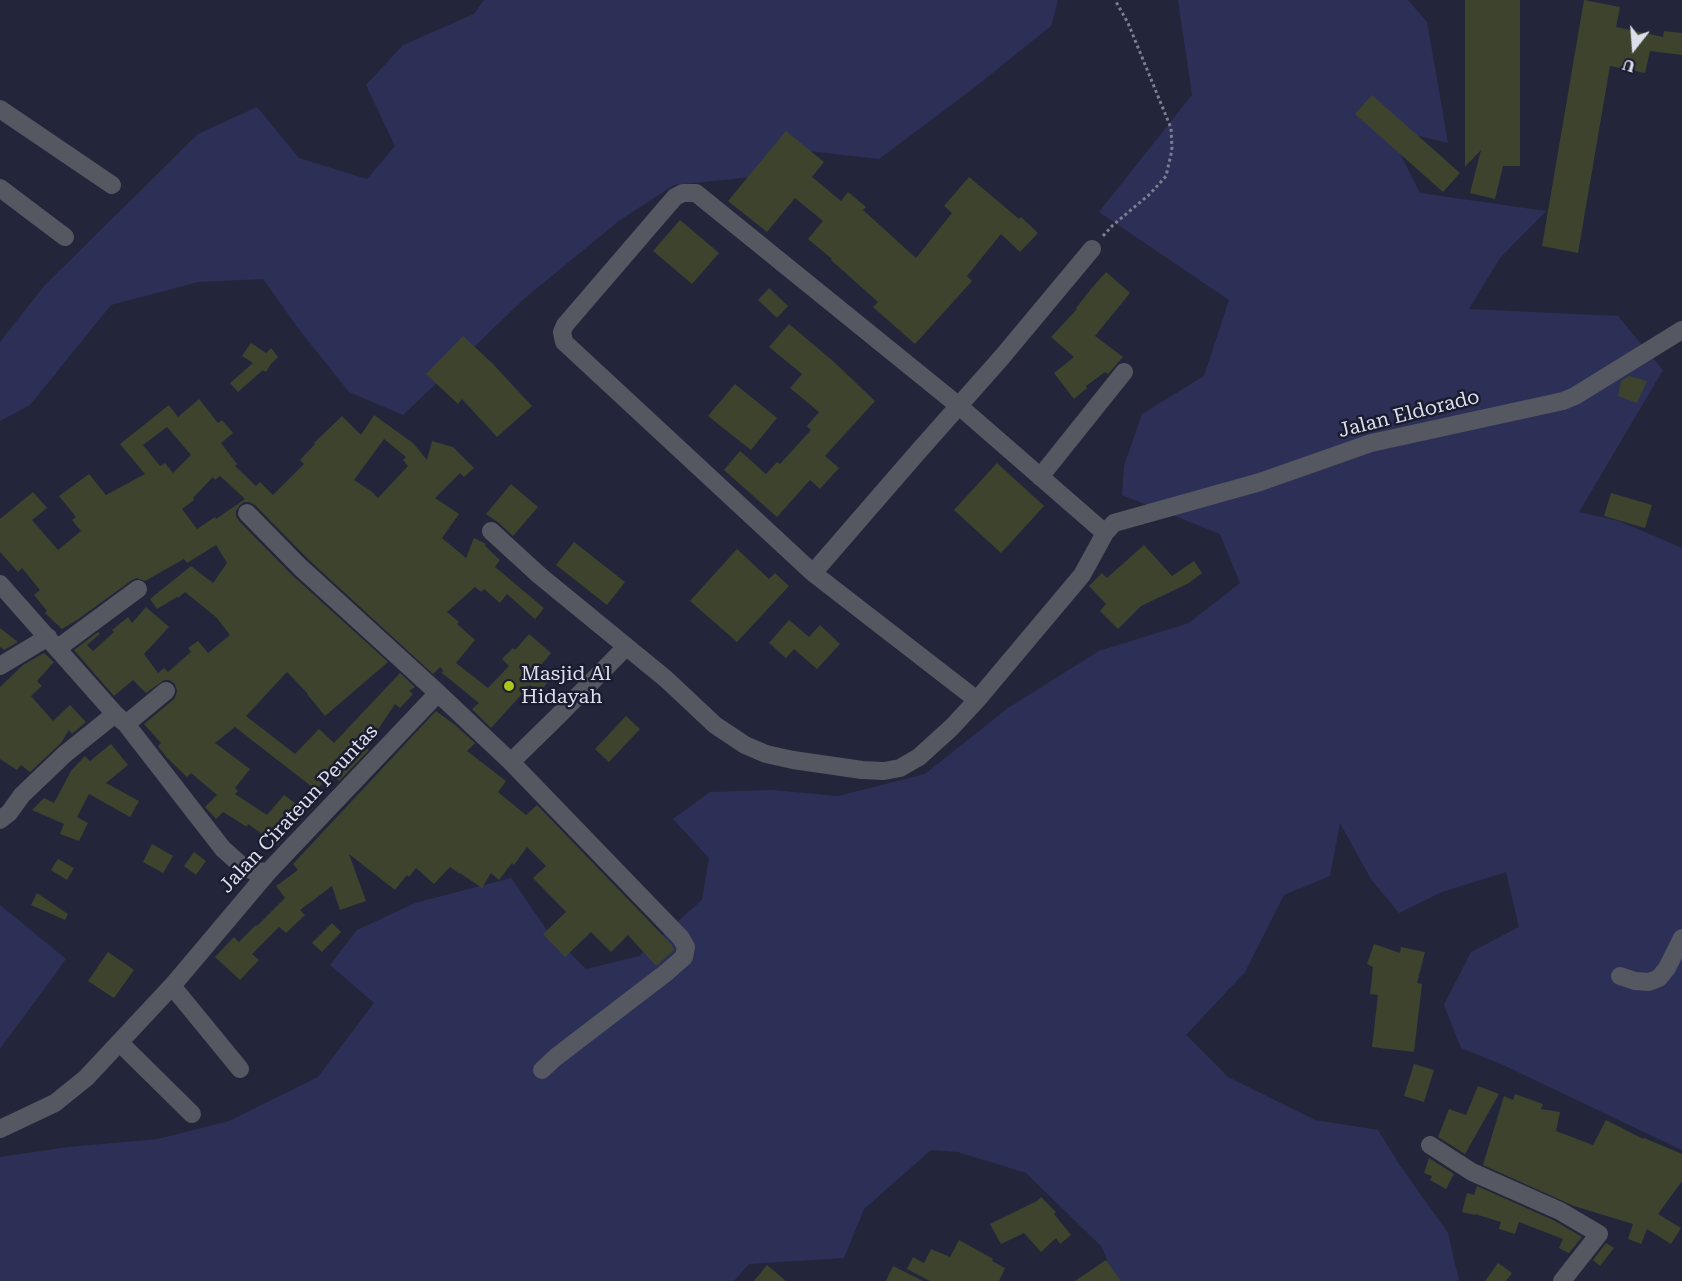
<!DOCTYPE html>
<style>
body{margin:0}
#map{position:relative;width:1682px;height:1281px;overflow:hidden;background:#23263a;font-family:"Roboto Serif",serif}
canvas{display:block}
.north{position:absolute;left:1604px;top:18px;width:60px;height:60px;-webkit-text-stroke:4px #1a1d2f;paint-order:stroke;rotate:197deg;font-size:16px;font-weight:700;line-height:24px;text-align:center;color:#dddfec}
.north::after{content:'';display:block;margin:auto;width:21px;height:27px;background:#dddfec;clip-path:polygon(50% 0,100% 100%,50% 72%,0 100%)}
</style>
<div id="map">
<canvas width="1682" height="1281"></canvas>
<div class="north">U</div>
</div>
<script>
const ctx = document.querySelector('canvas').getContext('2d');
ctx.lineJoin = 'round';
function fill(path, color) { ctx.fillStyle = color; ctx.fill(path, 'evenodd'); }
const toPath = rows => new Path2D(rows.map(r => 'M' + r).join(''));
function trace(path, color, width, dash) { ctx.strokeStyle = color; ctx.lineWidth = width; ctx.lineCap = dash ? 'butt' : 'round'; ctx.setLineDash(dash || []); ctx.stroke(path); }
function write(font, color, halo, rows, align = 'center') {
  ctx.font = font + ' "Roboto Serif",serif'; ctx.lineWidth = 5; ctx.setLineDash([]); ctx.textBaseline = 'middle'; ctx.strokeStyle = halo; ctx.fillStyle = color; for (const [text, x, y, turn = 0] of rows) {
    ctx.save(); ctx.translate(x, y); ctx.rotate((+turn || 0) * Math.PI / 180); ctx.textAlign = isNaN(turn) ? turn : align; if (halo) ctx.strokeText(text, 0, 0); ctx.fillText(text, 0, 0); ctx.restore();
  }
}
fill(toPath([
 [484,0,1058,0,1051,26,970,91,879,159,800,150,761,176,674,185,620,220,525,298,403,415,349,392,301,332,263,279,198,282,111,305,30,405,0,421,0,342,45,285,198,134,257,107,299,158,367,179,395,146,366,85,403,45,474,14],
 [1178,0,1408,0,1427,22,1448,143,1387,128,1420,193,1546,211,1500,258,1469,309,1618,316,1663,370,1579,512,1619,521,1682,548,1682,1150,1501,1064,1461,1048,1444,1005,1471,952,1519,927,1506,872,1442,892,1399,913,1371,879,1340,823,1330,876,1284,895,1245,972,1186,1035,1228,1077,1315,1120,1378,1130,1399,1164,1448,1233,1459,1281,1115,1281,1102,1247,1026,1173,958,1152,931,1150,864,1209,844,1258,749,1264,734,1281,0,1281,0,1157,68,1147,158,1139,229,1121,318,1077,374,1003,330,965,357,930,415,903,511,878,546,929,586,969,639,956,702,900,709,858,673,819,710,792,772,790,838,796,925,774,1008,708,1099,651,1189,623,1240,583,1220,534,1122,495,1124,466,1142,414,1204,376,1229,300,1099,212,1192,95],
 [0,905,66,959,0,1049]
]), '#2c3057');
fill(toPath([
 [1465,0,1520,0,1520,166,1503,166,1495,199,1470,193,1481,150,1465,167],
 [1584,0,1620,7,1616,27,1663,37,1664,31,1682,33,1682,55,1650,51,1645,73,1610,66,1578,253,1542,246],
 [1372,95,1460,173,1443,192,1355,114],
 [786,131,824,162,812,177,841,201,848,192,866,207,863,210,916,258,952,213,944,206,969,177,1019,219,1021,217,1038,233,1020,252,1001,234,967,276,972,281,915,344,873,307,878,302,831,260,832,259,808,239,823,221,795,198,767,232,728,201],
 [680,220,719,253,692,284,653,251],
 [1106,272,1130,293,1095,336,1123,357,1108,374,1105,372,1086,386,1087,388,1074,399,1054,373,1074,357,1051,337,1077,309,1076,308,1091,289],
 [769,288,788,306,777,318,758,300],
 [789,324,834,362,875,401,825,456,839,468,820,489,810,480,777,517,724,470,740,451,766,474,777,462,780,464,811,430,807,426,819,412,790,388,802,374,769,347],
 [463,336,492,363,532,406,497,437,462,399,458,404,426,374],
 [251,343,266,353,271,348,278,357,271,364,266,372,263,370,238,392,230,383,253,363,242,356],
 [1629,376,1647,381,1637,403,1618,396,1621,381],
 [735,384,777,418,751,450,708,416],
 [199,399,218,423,222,420,233,433,221,443,237,464,235,466,256,486,260,482,273,495,304,464,300,460,315,444,314,443,342,416,361,435,374,415,413,443,427,460,432,441,453,447,474,468,464,477,460,473,435,498,459,514,442,538,466,558,474,538,486,544,485,546,500,560,495,567,544,608,535,619,507,594,500,603,484,589,481,592,475,587,447,612,459,622,457,624,475,640,456,663,488,688,509,666,502,659,513,648,515,650,529,634,551,653,537,670,549,681,538,693,530,685,491,728,472,709,479,703,442,673,443,670,440,667,433,674,308,559,255,505,249,502,244,502,240,505,236,511,236,516,239,521,292,575,388,662,325,716,307,694,308,694,287,672,246,716,295,754,319,729,334,743,400,673,415,687,409,691,413,694,400,708,395,704,375,734,364,746,369,750,339,781,335,777,333,779,330,776,316,790,235,727,215,743,250,769,235,788,238,791,235,794,267,815,284,795,303,809,278,845,248,824,247,827,223,812,216,819,205,807,217,795,191,773,187,777,167,758,158,746,161,743,144,724,174,699,176,695,177,690,174,683,169,680,164,680,146,693,133,680,114,696,74,650,98,632,100,634,87,645,93,651,114,632,112,630,128,617,132,623,146,607,169,627,144,654,158,673,164,668,168,672,191,652,188,648,198,641,208,653,230,635,216,617,185,592,178,598,177,597,157,609,150,599,191,566,213,583,227,563,216,545,187,563,184,559,145,581,137,578,132,580,77,620,62,629,45,613,47,611,34,595,40,590,22,568,18,572,0,552,0,519,33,492,47,508,32,520,58,550,81,531,72,520,76,517,59,496,89,474,106,495,145,474,120,444,169,405,178,417],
 [167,427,191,455,173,473,165,463,160,466,143,445],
 [384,439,406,457,403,460,408,466,378,498,371,491,354,480],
 [220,476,245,499,216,519,215,517,197,529,182,509,194,500,193,498,213,477,215,480],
 [997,463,1044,506,1001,553,954,510],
 [511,484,538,507,513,536,499,523,486,514],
 [1611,493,1652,505,1645,528,1604,516],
 [574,542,625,582,607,605,556,565],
 [1144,545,1172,576,1194,561,1202,573,1189,583,1141,606,1118,629,1100,611,1106,604,1089,586,1102,573,1107,578],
 [737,549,769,579,775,573,789,586,737,642,690,601],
 [789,620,809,637,820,625,840,644,817,669,794,649,786,658,769,643],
 [0,628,18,642,4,650,0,647],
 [44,653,54,662,37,681,42,686,31,696,53,721,70,705,86,722,72,734,69,730,61,743,30,772,21,765,17,770,0,759,0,687,23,665],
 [436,711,455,725,475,743,467,751,506,781,498,792,526,815,537,805,672,945,674,950,656,966,628,935,611,952,591,932,565,957,543,934,566,912,533,878,546,866,527,847,514,865,512,863,499,880,491,873,482,888,460,873,460,874,450,867,434,884,416,868,409,877,407,875,395,890,349,854,366,901,340,910,332,886,300,910,305,915,286,933,279,927,252,954,259,960,240,980,215,957,234,937,239,942,256,925,257,926,285,898,276,886,298,870,293,864],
 [626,716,640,729,609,762,595,749],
 [111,744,128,765,106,783,139,801,130,817,89,794,77,817,88,823,79,841,60,834,64,824,32,810,44,798,54,803,71,771,85,756,90,761],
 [152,844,173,856,163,873,143,862],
 [194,852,206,861,196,875,184,866],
 [58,859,74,868,67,880,51,870],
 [37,893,68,914,65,920,31,905],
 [332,923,341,932,322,952,312,943],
 [1374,944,1400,953,1401,947,1425,952,1417,983,1422,984,1414,1052,1372,1047,1378,995,1370,994,1373,967,1367,964],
 [108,952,134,970,114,998,88,981],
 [1414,1064,1434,1070,1424,1102,1404,1096],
 [1478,1086,1499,1094,1465,1154,1438,1137,1449,1109,1466,1115],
 [1515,1094,1543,1104,1541,1109,1560,1112,1556,1131,1593,1145,1606,1120,1643,1139,1644,1138,1682,1154,1682,1181,1658,1214,1681,1228,1671,1244,1647,1229,1641,1244,1628,1239,1633,1224,1574,1206,1483,1165,1504,1096,1513,1100],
 [1429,1158,1454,1174,1446,1189,1430,1180,1432,1176,1424,1173],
 [1477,1186,1555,1221,1582,1237,1569,1253,1559,1248,1563,1239,1519,1222,1515,1234,1499,1229,1501,1222,1475,1214,1475,1215,1462,1212,1467,1193,1474,1195],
 [1041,1197,1056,1212,1054,1214,1071,1235,1060,1244,1056,1238,1041,1252,1024,1233,1001,1244,990,1224,1037,1201],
 [959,1240,993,1259,992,1261,1005,1268,999,1281,930,1281,907,1269,913,1257,924,1263,931,1249,950,1257],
 [1606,1243,1614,1248,1600,1266,1593,1260],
 [1106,1260,1121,1281,1075,1281],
 [1498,1263,1512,1273,1506,1281,1485,1281],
 [767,1265,786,1281,754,1281],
 [893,1266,923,1281,886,1281]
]), '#3e432e');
trace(toPath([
 [1103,236,1113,225,1150,194,1166,176,1172,150,1171,128,1128,23,1115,0]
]), '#7c7e8f', 3, [3, 3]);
trace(toPath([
 [0,109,112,185],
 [0,188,65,237],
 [1040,477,1124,372],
 [247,513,300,567,438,693,511,762,558,716,626,647],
 [491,531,539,575,666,679,715,725,745,745,766,754,793,760,862,770,884,771,900,768,919,757,952,727,977,700],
 [1105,533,959,406,696,193,683,193,675,197,565,325,562,332,564,342,813,573,977,700,1082,575,1105,533,1114,523,1260,482,1371,443,1563,401,1575,396,1682,330],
 [813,573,917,453,1002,357,1092,249],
 [0,584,115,714,126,724,223,849,241,865,255,872,269,871],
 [58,648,138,589],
 [0,666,48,637],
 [126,724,166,691],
 [511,762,681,938,686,947,684,957,667,972,556,1057,542,1070],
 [0,820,9,813,22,795,65,754,115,714],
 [1620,976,1635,981,1649,982,1659,978,1667,968,1682,938],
 [172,986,240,1069],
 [120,1043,192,1114],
 [0,1129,55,1103,86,1078,172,986,269,871,438,693],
 [1430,1145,1472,1172,1560,1211,1599,1234,1562,1281]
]), '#555761', 18);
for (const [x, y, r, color] of [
 [509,686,6,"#aac717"]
]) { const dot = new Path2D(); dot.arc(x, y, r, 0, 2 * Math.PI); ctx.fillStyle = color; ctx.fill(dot); trace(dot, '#1a1d2f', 2); }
write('20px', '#dddfec', '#1a1d2f', [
 ["Jalan Eldorado",1409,414,-14],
 ["Jalan Cirateun Peuntas",299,809,-47]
]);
write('20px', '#dddfec', '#1a1d2f', [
 ["Masjid Al",521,674],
 ["Hidayah",521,697]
], 'left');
</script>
